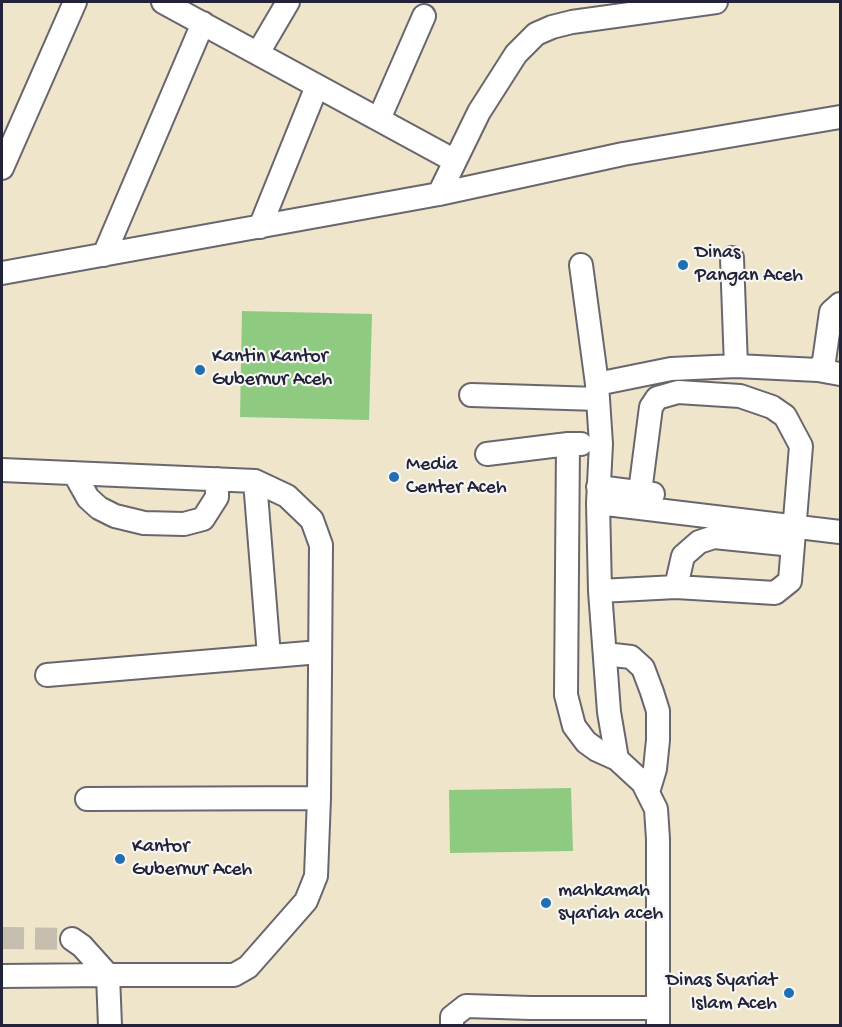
<!DOCTYPE html>
<style>
body{margin:0}
#map{position:relative;width:842px;height:1027px;overflow:hidden;background:#eee5cb;font-family:"Gochi Hand",sans-serif}
canvas{display:block}
.frame{position:absolute;inset:0;border:3px solid #22223b;pointer-events:none}
</style>
<div id="map">
<canvas width="842" height="1027"></canvas>
<div class="frame"></div>
</div>
<script>
const ctx = document.querySelector('canvas').getContext('2d');
ctx.lineJoin = 'round';
function fill(path, color) { ctx.fillStyle = color; ctx.fill(path, 'evenodd'); }
const toPath = rows => new Path2D(rows.map(r => 'M' + r).join(''));
function trace(path, color, width, dash) { ctx.strokeStyle = color; ctx.lineWidth = width; ctx.lineCap = dash ? 'butt' : 'round'; ctx.setLineDash(dash || []); ctx.stroke(path); }
function write(font, color, halo, rows, align = 'center') {
  ctx.font = font + ' "Gochi Hand",sans-serif'; ctx.lineWidth = 4.5; ctx.setLineDash([]); ctx.textBaseline = 'middle'; ctx.strokeStyle = halo; ctx.fillStyle = color; for (const [text, x, y, turn = 0] of rows) {
    ctx.save(); ctx.translate(x, y); ctx.rotate((+turn || 0) * Math.PI / 180); ctx.textAlign = isNaN(turn) ? turn : align; if (halo) ctx.strokeText(text, 0, 0); ctx.fillText(text, 0, 0); ctx.restore();
  }
}
fill(toPath([
 [242,311,372,314,369,420,240,417],
 [571,788,573,851,450,853,449,790]
]), '#8ecb81');
trace(toPath([
 [2,938,72,939]
]), '#c5beae', 22, [22, 11]);
const minor = toPath([
 [163,2,455,161],
 [258,53,288,2],
 [379,119,424,16],
 [2,168,75,2],
 [439,194,479,112,516,54,536,34,552,27,572,22,716,2],
 [260,227,317,86],
 [104,255,203,23],
 [732,258,736,366],
 [581,265,597,384],
 [2,273,439,194,623,154,840,117],
 [818,370,840,374],
 [471,395,598,399],
 [568,444,566,695,574,726,586,742,597,750,617,759],
 [487,454,568,444,581,444],
 [2,470,255,481,287,496,312,520,321,545,319,798,316,876,306,901,248,967,234,975,108,975,82,946,72,939],
 [74,473,88,498,99,508,115,516,144,523,184,524,203,519,217,497,217,479],
 [255,481,269,656],
 [598,487,653,494],
 [598,503,840,532],
 [676,587,683,556,699,542,714,537,793,545],
 [600,591,676,587,775,593,790,581,801,446,785,416,772,407,740,396,678,392,657,398,651,407,640,492],
 [605,654,631,657,643,668,652,692,658,711,658,740,655,769,648,792],
 [47,675,320,652],
 [87,799,319,798],
 [2,976,108,975,110,1026],
 [452,1026,452,1017,466,1006,531,1008,658,1008],
 [658,1026,658,839,656,809,643,783,617,759,609,712,600,591,598,503,601,444,597,384,671,369,736,366,818,370,824,361,831,312,840,304]
]);
trace(minor, '#69666d', 26);
trace(minor, '#fff', 22);
for (const [x, y, r, color] of [
 [683,265,6,"#1f6fb2"],
 [200,370,6,"#1f6fb2"],
 [394,477,6,"#1f6fb2"],
 [120,859,6,"#1f6fb2"],
 [546,903,6,"#1f6fb2"],
 [789,993,6,"#1f6fb2"]
]) { const dot = new Path2D(); dot.arc(x, y, r, 0, 2 * Math.PI); ctx.fillStyle = color; ctx.fill(dot); trace(dot, '#f6f6f2', 2); }
write('20px', '#22223b', '#f6f6f2', [
 ["Dinas",695,254],
 ["Pangan Aceh",695,277],
 ["Kantin Kantor",212,358],
 ["Gubernur Aceh",212,381],
 ["Media",406,466],
 ["Center Aceh",406,489],
 ["Kantor",132,848],
 ["Gubernur Aceh",132,871],
 ["mahkamah",558,892],
 ["syariah aceh",558,915],
 ["Dinas Syariat",777,982,"right"],
 ["Islam Aceh",777,1005,"right"]
], 'left');
</script>
